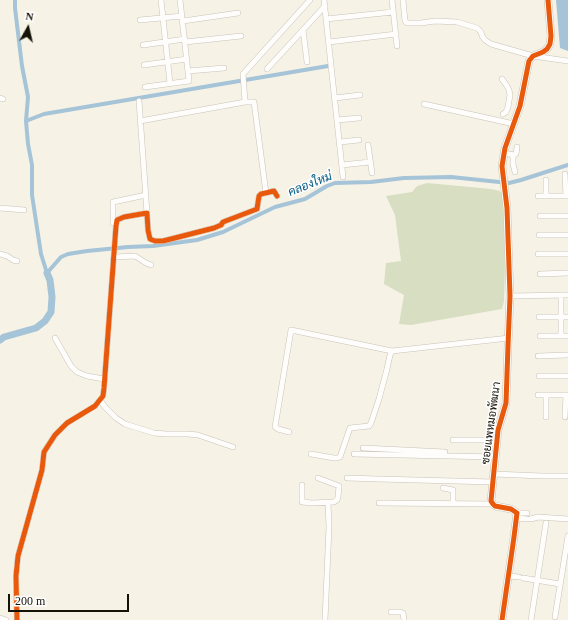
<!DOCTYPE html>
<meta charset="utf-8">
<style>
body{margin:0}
#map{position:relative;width:568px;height:620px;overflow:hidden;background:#f7f2e6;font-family:Georgia,serif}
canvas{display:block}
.north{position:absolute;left:8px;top:8px;width:40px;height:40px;-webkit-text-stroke:3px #fff;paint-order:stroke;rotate:8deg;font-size:11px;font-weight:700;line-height:16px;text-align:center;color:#151207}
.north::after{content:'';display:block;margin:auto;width:14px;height:18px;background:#151207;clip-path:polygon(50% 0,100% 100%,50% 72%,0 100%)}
.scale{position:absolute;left:8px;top:594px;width:121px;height:18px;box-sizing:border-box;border:2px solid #151207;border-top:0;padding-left:5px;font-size:12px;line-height:14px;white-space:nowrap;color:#151207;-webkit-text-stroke:3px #fff;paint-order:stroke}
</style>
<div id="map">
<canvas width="568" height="620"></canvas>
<div class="north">N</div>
<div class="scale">200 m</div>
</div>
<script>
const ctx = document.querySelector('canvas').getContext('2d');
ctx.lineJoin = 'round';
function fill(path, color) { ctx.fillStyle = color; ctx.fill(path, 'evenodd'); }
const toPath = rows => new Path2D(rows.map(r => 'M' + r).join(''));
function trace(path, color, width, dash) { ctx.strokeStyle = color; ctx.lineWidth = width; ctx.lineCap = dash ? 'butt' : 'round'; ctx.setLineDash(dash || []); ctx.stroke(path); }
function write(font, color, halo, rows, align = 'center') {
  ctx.font = font + ' Georgia,Sarabun,serif'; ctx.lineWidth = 3; ctx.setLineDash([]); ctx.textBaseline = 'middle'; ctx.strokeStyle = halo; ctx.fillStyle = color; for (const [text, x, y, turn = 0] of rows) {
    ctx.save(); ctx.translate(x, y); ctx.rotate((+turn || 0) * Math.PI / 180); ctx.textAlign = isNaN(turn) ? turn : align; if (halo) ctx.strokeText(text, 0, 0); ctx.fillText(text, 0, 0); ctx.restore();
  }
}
fill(toPath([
 [427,183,491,189,500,191,503,196,505,266,504,301,502,309,411,325,399,324,404,295,384,284,386,263,401,261,395,215,386,196,412,192,417,186]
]), '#d7dec2');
fill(toPath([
 [556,0,568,0,568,51,560,48]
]), '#a5c4d7');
trace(toPath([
 [15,0,15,8,22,66,28,97,26,121,28,144,32,165,32,195,41,254,47,273,61,257,68,254,87,251,128,247,153,246,197,240,223,232,275,207,305,199,327,186,335,183,371,182,404,178,451,177,509,183,521,180,568,165],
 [26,121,44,114,328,66]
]), '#a5c4d7', 4);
trace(toPath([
 [0,340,4,337,36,328,45,321,51,312,52,297,50,280,47,273]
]), '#a5c4d7', 7);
const street = toPath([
 [161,0,170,83],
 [324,0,343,177],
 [392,0,397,46],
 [403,0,405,21,407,23,421,23,435,21,457,22,477,28,481,32,482,36,485,40,491,44,533,56,568,61],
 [326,19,393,12],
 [140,20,182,16],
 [183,21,238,13],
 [303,30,307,62],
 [185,42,241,36],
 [329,42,396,34],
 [143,45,185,39],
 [144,65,187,59],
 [267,69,325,6],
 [188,71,224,68],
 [502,79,507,86,509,90,510,95,508,107,506,112,503,114],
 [145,87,189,81,180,0],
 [0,98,3,99],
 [335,98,360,95],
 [139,101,147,213],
 [245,102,243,74,310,0],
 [424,104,514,124],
 [337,120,359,118],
 [140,121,245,102,254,102,266,193],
 [340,142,359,140],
 [368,145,372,173],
 [504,153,514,155,516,154,517,147],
 [513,155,513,164,515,172],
 [342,165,370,162],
 [565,174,566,196],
 [546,180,546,196],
 [538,196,568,196],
 [0,208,24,210],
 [540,216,568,216],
 [113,223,113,202,146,195],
 [539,235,568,235],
 [0,254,7,256,13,260,17,261],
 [538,254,568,254],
 [114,257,135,256,146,263,151,265],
 [540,274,568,273],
 [510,296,568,295],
 [539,317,568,317],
 [540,336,568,336],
 [561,336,561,295],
 [55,338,71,366,77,372,87,376,104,379],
 [538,356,568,355],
 [539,376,568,376],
 [538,395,568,395],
 [100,400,105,407,116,418,125,424,154,433,166,434,188,434,198,435,233,447],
 [546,417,546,395],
 [565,417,566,395],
 [289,432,278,429,275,427,291,330,392,351],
 [453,440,497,440],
 [363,448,445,452],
 [311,454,334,458,337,458,340,457,350,428,369,426,371,423,379,399,387,369,390,355,392,351,509,338],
 [354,454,496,457],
 [494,474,542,476,568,476],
 [347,478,378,479,493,482],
 [302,485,302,502,312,503,334,502,337,500,338,497,339,486,318,478],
 [443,488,453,490,453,504],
 [379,503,493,504],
 [517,513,527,513],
 [517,518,527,519],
 [531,519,538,517,568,519],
 [509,576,519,577],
 [523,578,560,584],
 [391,612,400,612,403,613,404,620],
 [555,617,568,536],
 [0,618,6,620],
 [17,620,16,576,18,556,42,470,44,452,55,435,67,423,95,406,103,396,104,388,116,226,117,220,124,217,147,213,148,230,150,239,155,241,163,241,214,228,221,225,223,222,257,209,259,196,261,194,274,191,277,196],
 [325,620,329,527,328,503],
 [531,620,546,523]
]);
const secondary = toPath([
 [502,620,514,537,517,513,511,509,495,506,493,504,491,501,498,430,506,403,508,346,510,296,507,208,502,166,505,148,520,106,529,61,533,56,543,52,547,49,550,44,551,36,548,0]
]);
trace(street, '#c8c3b8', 6);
trace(secondary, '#c8c3b8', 8);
trace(street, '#fefdfb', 5);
trace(secondary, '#fefdfb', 7);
trace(toPath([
 [17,620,16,576,18,556,42,470,44,452,55,435,67,423,95,406,103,396,104,388,116,226,117,220,124,217,147,213,148,230,150,239,155,241,163,241,214,228,221,225,223,222,257,209,259,196,261,194,274,191,277,196],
 [502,620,514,537,517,513,511,509,495,506,493,504,491,501,498,430,506,403,508,346,510,296,507,208,502,166,505,148,520,106,529,61,533,56,543,52,547,49,550,44,551,36,548,0]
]), '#e8590c', 5);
write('11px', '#151207', '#fff', [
 ["ซอยแพหมอพัฒนา",491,423,-82]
]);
write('italic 12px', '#035b83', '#fff', [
 ["คลองใหม่",310,184,-22]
]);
</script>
